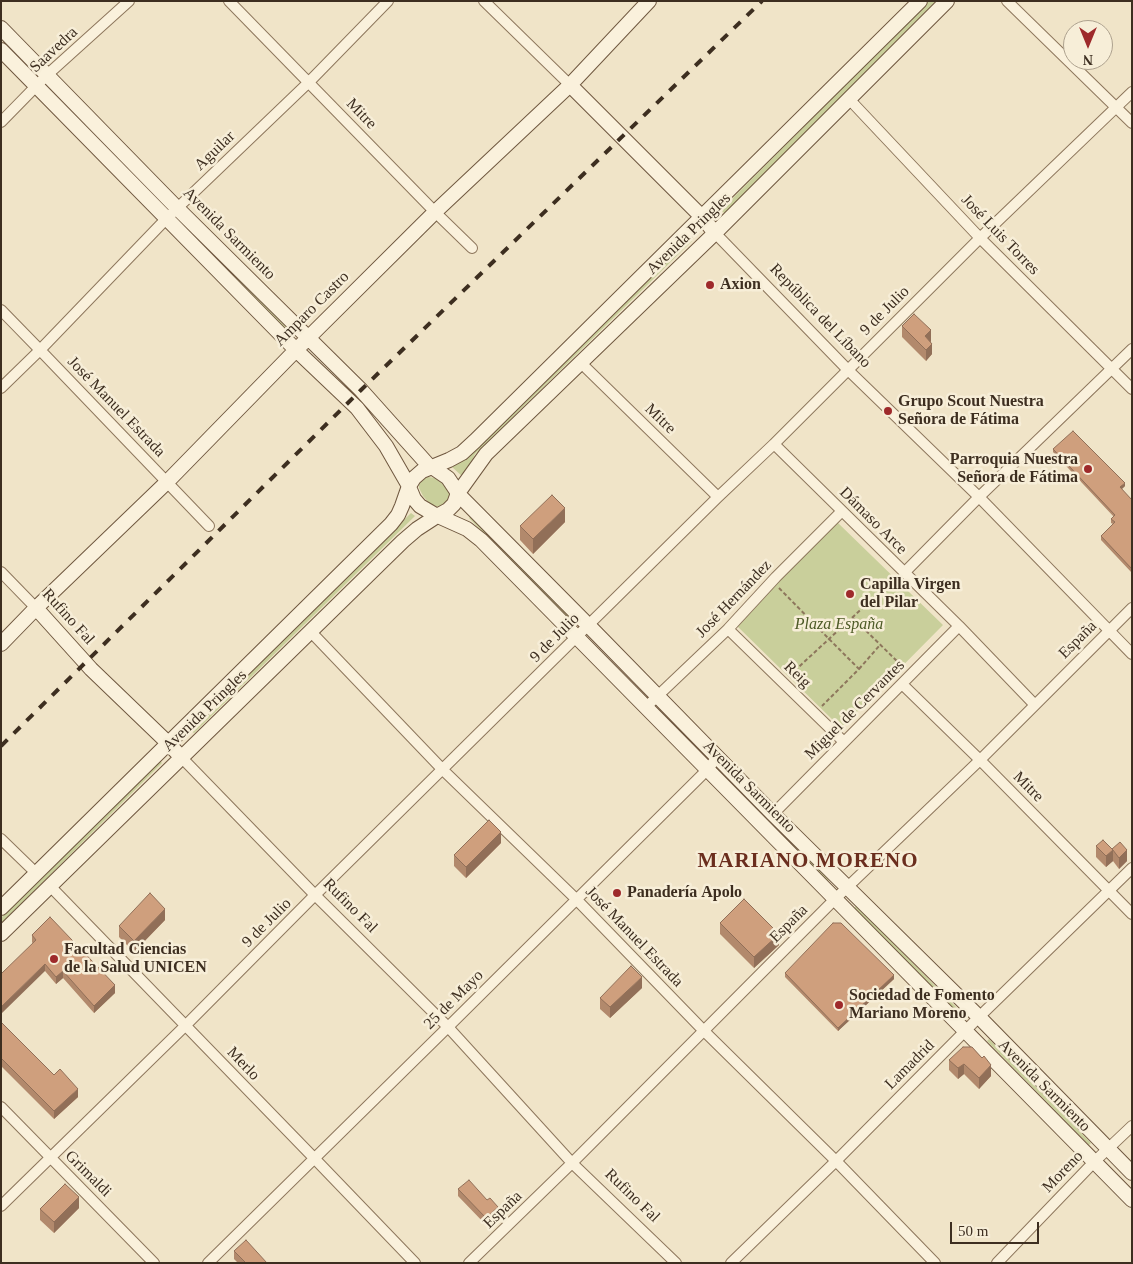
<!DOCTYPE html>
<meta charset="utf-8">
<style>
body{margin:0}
#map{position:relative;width:1133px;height:1264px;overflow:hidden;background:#f0e4c8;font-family:"Times New Roman",serif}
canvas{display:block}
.frame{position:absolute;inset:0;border:2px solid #3d2e20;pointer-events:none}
.north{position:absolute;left:1063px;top:20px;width:50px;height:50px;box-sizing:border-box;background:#f7eed8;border:1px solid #ada18e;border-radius:50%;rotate:180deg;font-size:14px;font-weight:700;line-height:20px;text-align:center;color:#3d2e20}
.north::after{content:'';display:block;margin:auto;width:18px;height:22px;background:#9e2a2b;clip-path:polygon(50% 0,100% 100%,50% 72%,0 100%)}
.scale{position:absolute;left:950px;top:1222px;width:89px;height:22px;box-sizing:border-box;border:2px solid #3d2e20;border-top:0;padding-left:6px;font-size:15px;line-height:18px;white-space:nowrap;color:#3d2e20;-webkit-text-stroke:4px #f7eed8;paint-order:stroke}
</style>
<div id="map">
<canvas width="1133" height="1264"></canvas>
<div class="frame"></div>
<div class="north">N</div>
<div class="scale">50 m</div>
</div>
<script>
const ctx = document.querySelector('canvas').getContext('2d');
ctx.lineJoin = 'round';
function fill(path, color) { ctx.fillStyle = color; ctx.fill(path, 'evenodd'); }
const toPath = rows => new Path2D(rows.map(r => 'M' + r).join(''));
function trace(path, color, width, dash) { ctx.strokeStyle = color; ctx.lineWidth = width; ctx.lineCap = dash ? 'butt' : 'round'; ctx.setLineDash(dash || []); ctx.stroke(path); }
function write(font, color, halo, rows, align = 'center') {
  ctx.font = font + ' "Times New Roman",serif'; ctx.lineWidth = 5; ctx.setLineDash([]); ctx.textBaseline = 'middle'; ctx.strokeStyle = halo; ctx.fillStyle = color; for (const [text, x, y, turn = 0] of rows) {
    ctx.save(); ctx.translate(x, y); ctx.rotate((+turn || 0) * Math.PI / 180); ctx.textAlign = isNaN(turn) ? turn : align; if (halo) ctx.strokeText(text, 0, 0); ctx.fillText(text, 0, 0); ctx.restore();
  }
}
fill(toPath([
 [929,1,936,1,725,214,721,210],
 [58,95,160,200,159,202,56,97],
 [185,224,288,329,286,331,184,226],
 [690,239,692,241,475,454,464,478,451,466,473,453],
 [428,477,436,478,447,488,450,492,450,498,446,504,441,507,436,506,430,504,423,496,419,488,419,485,421,480],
 [411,513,415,516,194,733,190,730],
 [471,516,574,620,572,622,469,518],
 [837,522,943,625,841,728,736,625],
 [159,759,162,763,1,924,1,918],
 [727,776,829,880,827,882,724,778],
 [856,906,959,1010,957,1012,854,908],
 [989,1039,1091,1143,1089,1145,987,1041]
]), '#c9cf9b');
const street = toPath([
 [229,1,435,212,472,248],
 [484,1,570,85],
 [1007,1,1132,123],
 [849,99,980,238,1132,389],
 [1,122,47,75,129,1],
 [715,233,848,370,979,497,1132,654],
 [1,310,40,350,209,526],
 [581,363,718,497],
 [1,388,40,350,167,218,309,82,388,1],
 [774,444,959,626,1035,705],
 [1,572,36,608],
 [904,573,979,497,1132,349],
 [728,629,844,742],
 [311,632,443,770,576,899,703,1030,836,1161,935,1263],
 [902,684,980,760,1132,914],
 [646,707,728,629,776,577,842,511],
 [182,758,315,895,448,1027,572,1163,676,1263],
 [773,814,959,626],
 [1,839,36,873],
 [50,886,314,1158,415,1263],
 [1,1107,154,1263],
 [1,1206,185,1026,315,895,718,497,774,444,980,238,1132,92],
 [208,1263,448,1027,708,769,717,757],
 [469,1263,572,1163,835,899,980,760,1132,608],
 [731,1263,836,1161,979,1017,1132,868],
 [997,1263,1094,1162,1132,1126]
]);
const secondary = toPath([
 [1,28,177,208,361,390,430,467],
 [1,50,296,350,357,408,386,446,409,486],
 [570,85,702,217,715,233],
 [432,467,449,460,462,453,475,441,920,1],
 [409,487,414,499,420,506,437,516],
 [458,494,589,626,773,814,979,1017,1132,1173],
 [438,516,467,529,481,540,1132,1200],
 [36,608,91,669,168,743,182,758],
 [1,644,36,608,167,482,296,350,435,212,570,85,649,1],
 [1,908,391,524,398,515,402,506,409,486,414,478,422,471,432,467,448,478,458,493],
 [1,934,403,541,417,529,437,516,448,510,454,504,458,493,486,454,715,233,947,1]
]);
trace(street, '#8d765c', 12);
trace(secondary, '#6f573f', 16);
trace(toPath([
 [779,588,829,639,859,669,822,706],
 [852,617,902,666],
 [859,669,880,645],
 [790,675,895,578]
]), '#8d765c', 2, [4, 2.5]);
trace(street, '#faf1dc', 10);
trace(secondary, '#faf1dc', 14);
trace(toPath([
 [1,746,361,390,762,1]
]), '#3d2e20', 4, [9, 9]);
fill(toPath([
 [902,326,931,341,931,342,932,354,926,361,902,337],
 [1053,449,1125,486,1121,489,1132,500,1132,573,1101,540,1101,536,1113,524,1111,523,1111,519,1114,517,1053,452],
 [565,522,533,554,520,540,520,526],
 [501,843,466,878,454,866,454,855],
 [1096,846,1112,849,1127,861,1119,869,1113,861,1106,867,1096,857],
 [165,920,134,952,119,937,119,926],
 [720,923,779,945,754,968,720,934],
 [32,935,115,993,94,1013,63,978,56,984,45,971,32,942],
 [785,973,894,979,838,1031,785,977],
 [642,988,610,1018,600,1009,600,998],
 [1,1022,54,1075,78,1097,54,1119,1,1066],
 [972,1047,991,1076,979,1089,964,1074,958,1079,949,1070,949,1060],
 [458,1189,498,1214,486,1225,458,1196],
 [79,1208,54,1233,40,1220,40,1209],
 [234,1251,267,1263,238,1263,234,1259]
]), '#b2896c');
fill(toPath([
 [931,330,931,341,925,347,925,336],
 [932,344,932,354,926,361,926,350],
 [1125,483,1125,486,1120,491,1120,487],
 [565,508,565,522,533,554,533,539],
 [501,832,501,843,466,878,466,867],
 [1113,850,1113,861,1106,867,1106,856],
 [1127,850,1127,861,1119,869,1119,858],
 [165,909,165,920,134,952,134,941],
 [779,934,779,945,754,968,754,957],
 [45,964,45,971,1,1014,1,1007],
 [63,971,63,978,56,984,56,977],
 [894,975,894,979,838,1031,838,1028],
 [642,977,642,988,610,1018,610,1007],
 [115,985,115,993,94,1013,94,1006],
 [964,1064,964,1074,958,1079,958,1068],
 [991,1065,991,1076,979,1089,979,1078],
 [78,1089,78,1097,54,1119,54,1111],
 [79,1197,79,1208,54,1233,54,1222],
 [498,1207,498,1214,486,1225,486,1218]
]), '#916f58');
const building = toPath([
 [914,314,931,330,925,336,932,344,926,350,902,326,914,314],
 [1073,431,1125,483,1120,487,1132,500,1132,569,1101,536,1115,522,1111,519,1115,515,1053,449,1073,431],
 [552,495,565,508,533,539,520,526,552,495],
 [489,820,501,832,466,867,454,855,489,820],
 [1103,840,1113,850,1112,849,1120,842,1127,850,1119,858,1113,850,1106,856,1096,846,1103,840],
 [150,893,165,909,134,941,119,926,150,893],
 [744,899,779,934,754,957,720,923,744,899],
 [50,917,115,985,94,1006,63,971,56,977,45,964,1,1007,1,974,36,940,32,935,50,917],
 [833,923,841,923,894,975,838,1028,785,973,833,923],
 [631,966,642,977,610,1007,600,998,631,966],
 [1,1022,54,1075,60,1069,78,1089,54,1111,1,1058,1,1022],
 [963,1047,972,1047,982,1058,984,1056,991,1065,979,1078,964,1064,958,1068,949,1060,963,1047],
 [469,1180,487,1200,490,1198,498,1207,486,1218,458,1189,469,1180],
 [65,1184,79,1197,54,1222,40,1209,65,1184],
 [246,1240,267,1263,246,1263,234,1251,246,1240]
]);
fill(building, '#cf9f7d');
trace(building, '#916f58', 1);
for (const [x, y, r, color] of [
 [710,285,5,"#9e2a2b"],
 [888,411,5,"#9e2a2b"],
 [1088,469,5,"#9e2a2b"],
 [850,594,5,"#9e2a2b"],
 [617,893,5,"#9e2a2b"],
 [54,959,5,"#9e2a2b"],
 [839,1005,5,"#9e2a2b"]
]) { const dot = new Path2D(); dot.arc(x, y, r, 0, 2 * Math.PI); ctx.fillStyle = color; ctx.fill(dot); trace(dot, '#f7eed8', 2); }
write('16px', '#3d2e20', '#f7eed8', [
 ["Saavedra",54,50,-43],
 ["Mitre",361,114,46],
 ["Aguilar",215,151,-44],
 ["Avenida Sarmiento",229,234,45],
 ["Avenida Pringles",689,234,-44],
 ["José Luis Torres",1000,235,46],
 ["Amparo Castro",312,309,-45],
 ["9 de Julio",885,311,-45],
 ["República del Líbano",820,316,46],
 ["José Manuel Estrada",116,407,46],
 ["Mitre",660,419,44],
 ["Dámaso Arce",873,521,45],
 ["José Hernández",734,599,-46],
 ["Rufino Fal",68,617,48],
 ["9 de Julio",555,638,-45],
 ["España",1078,640,-45],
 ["Reig",797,675,44],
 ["Miguel de Cervantes",855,710,-45],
 ["Avenida Pringles",205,711,-44],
 ["Avenida Sarmiento",749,787,45],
 ["Mitre",1028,787,45],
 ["Rufino Fal",350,906,45],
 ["9 de Julio",267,923,-45],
 ["España",789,924,-45],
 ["José Manuel Estrada",634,937,46],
 ["25 de Mayo",454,1000,-45],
 ["Merlo",243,1064,46],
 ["Lamadrid",910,1065,-45],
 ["Avenida Sarmiento",1044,1086,45],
 ["Moreno",1063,1172,-46],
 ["Grimaldi",88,1174,45],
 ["Rufino Fal",632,1196,44],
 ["España",503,1210,-44]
]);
write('bold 16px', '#3d2e20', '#f7eed8', [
 ["Axion",720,285],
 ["Grupo Scout Nuestra",898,402],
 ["Señora de Fátima",898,420],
 ["Parroquia Nuestra",1078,460,"right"],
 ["Señora de Fátima",1078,478,"right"],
 ["Capilla Virgen",860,585],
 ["del Pilar",860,603],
 ["Panadería Apolo",627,893],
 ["Facultad Ciencias",64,950],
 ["de la Salud UNICEN",64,968],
 ["Sociedad de Fomento",849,996],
 ["Mariano Moreno",849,1014]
], 'left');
write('italic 16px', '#4d5a26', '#f7eed8', [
 ["Plaza España",839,625]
]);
ctx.letterSpacing = '1px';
write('bold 21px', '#6b2e1e', '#f7eed8', [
 ["MARIANO MORENO",808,862]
]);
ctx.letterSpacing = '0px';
</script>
